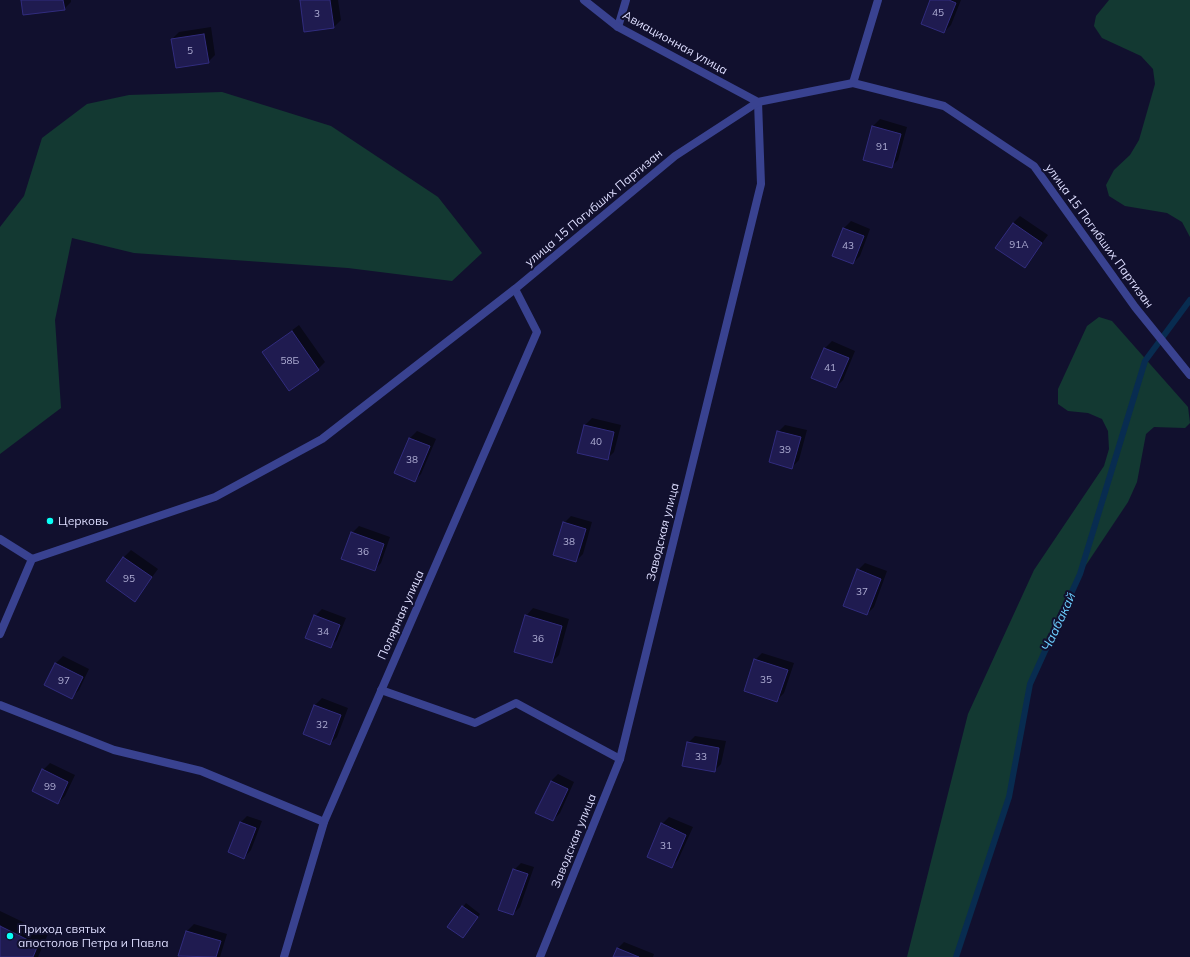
<!DOCTYPE html>
<meta charset="utf-8">
<style>
body{margin:0}
canvas{display:block;background:#11102e}
</style>
<canvas width="1190" height="957"></canvas>
<script>
const ctx = document.querySelector('canvas').getContext('2d');
ctx.lineJoin = 'round';
function fill(path, color) { ctx.fillStyle = color; ctx.fill(path, 'evenodd'); }
const toPath = rows => new Path2D(rows.map(r => 'M' + r).join(''));
function trace(path, color, width, dash) { ctx.strokeStyle = color; ctx.lineWidth = width; ctx.lineCap = dash ? 'butt' : 'round'; ctx.setLineDash(dash || []); ctx.stroke(path); }
function write(font, color, halo, rows, align = 'center') {
  ctx.font = font + ' Mulish,sans-serif'; ctx.lineWidth = 4; ctx.setLineDash([]); ctx.textBaseline = 'middle'; ctx.strokeStyle = halo; ctx.fillStyle = color; for (const [text, x, y, turn = 0] of rows) {
    ctx.save(); ctx.translate(x, y); ctx.rotate((+turn || 0) * Math.PI / 180); ctx.textAlign = isNaN(turn) ? turn : align; if (halo) ctx.strokeText(text, 0, 0); ctx.fillText(text, 0, 0); ctx.restore();
  }
}
fill(toPath([
 [1109,0,1190,0,1190,237,1182,222,1167,213,1125,206,1109,196,1106,185,1114,170,1130,155,1139,140,1155,84,1153,69,1141,56,1102,38,1094,26,1096,16],
 [222,92,331,126,438,197,482,253,452,281,348,268,134,253,72,238,55,320,61,408,0,454,0,227,24,196,42,138,87,104,129,95],
 [1099,317,1112,321,1188,407,1190,423,1185,428,1154,427,1146,434,1137,482,1128,502,1080,574,1030,684,1009,797,956,957,907,957,968,714,1034,570,1104,466,1109,449,1108,431,1102,419,1088,413,1068,411,1058,404,1058,389,1087,326]
]), '#133932');
fill(toPath([
 [22,0,71,0,71,2,64,9],
 [301,0,338,0,341,20,334,27],
 [931,0,961,0,951,25,944,32],
 [211,27,215,55,208,62,172,39,179,32],
 [880,119,907,127,898,160,891,167,864,159,873,126],
 [1020,216,1048,235,1025,266,1013,223],
 [851,221,870,229,860,256,853,263,834,255,844,228],
 [299,325,325,362,318,369,263,352],
 [832,341,855,351,843,380,836,387,812,377,825,348],
 [592,418,621,425,614,452,607,459,585,425],
 [785,425,807,430,799,460,792,467,778,432],
 [417,431,436,439,421,474,414,481,395,473,410,438],
 [571,516,592,522,583,554,576,561,564,523],
 [359,526,390,537,381,563,374,570,352,533],
 [131,550,158,569,135,600,124,557],
 [865,563,887,571,874,607,867,614,858,570],
 [533,608,569,619,559,655,552,662,526,616],
 [322,609,346,618,337,640,330,647,315,616],
 [762,653,794,663,784,693,777,700,755,660],
 [63,656,89,669,79,690,72,697,46,685,56,663],
 [322,698,348,708,337,737,330,744,304,734,315,705],
 [695,736,726,741,721,764,714,771,688,743],
 [50,763,75,775,65,796,58,803,43,770],
 [558,774,574,782,560,813,553,820,536,813,551,781],
 [247,816,262,821,251,850,244,858,240,823],
 [669,817,693,827,678,860,671,867,662,824],
 [521,863,534,867,520,907,513,914,514,870],
 [466,903,480,914,466,933,449,926],
 [0,911,48,934,38,957,0,957],
 [194,924,227,934,220,957,185,957,179,955,187,931],
 [624,942,654,954,653,957,614,957,617,949]
]), '#0007');
trace(toPath([
 [956,957,1009,797,1030,684,1080,574,1145,361,1190,300]
]), '#082c50', 6);
const building = toPath([
 [21,0,63,0,65,10,23,15,21,0],
 [300,0,330,0,334,28,304,32,300,0],
 [930,0,949,0,956,3,944,33,921,24,930,0],
 [204,34,209,63,176,68,171,39,204,34],
 [872,126,901,134,892,168,863,160,872,126],
 [1013,223,1042,243,1025,268,995,248,1013,223],
 [843,228,864,236,853,264,832,256,843,228],
 [292,331,319,370,289,391,262,352,292,331],
 [824,348,849,358,836,388,811,378,824,348],
 [584,425,614,432,608,460,577,453,584,425],
 [777,431,801,437,792,469,769,462,777,431],
 [409,438,430,446,415,482,394,473,409,438],
 [563,522,586,529,576,562,553,555,563,522],
 [351,532,384,544,375,571,341,559,351,532],
 [123,557,152,577,135,602,106,581,123,557],
 [857,569,881,579,867,615,843,606,857,569],
 [314,615,340,625,331,648,305,638,314,615],
 [525,615,562,626,552,663,514,652,525,615],
 [754,659,788,670,777,702,744,691,754,659],
 [55,663,83,677,72,699,44,685,55,663],
 [314,705,341,715,330,745,303,734,314,705],
 [687,742,719,748,715,772,682,766,687,742],
 [42,769,68,782,58,804,32,791,42,769],
 [551,781,568,789,553,821,535,813,551,781],
 [240,822,256,828,244,859,228,852,240,822],
 [661,823,686,835,672,868,647,857,661,823],
 [513,869,528,874,513,915,498,910,513,869],
 [462,906,478,917,463,938,447,927,462,906],
 [0,926,38,945,33,957,0,957,0,926],
 [186,931,221,941,216,957,178,956,186,931],
 [617,948,639,957,613,957,617,948]
]);
fill(building, '#1f1b50');
trace(building, '#312c7e', 1);
trace(toPath([
 [0,539,32,559],
 [381,690,475,723,516,703,620,759],
 [0,705,114,750,201,771,324,822]
]), '#394290', 8);
trace(toPath([
 [618,27,626,0],
 [853,83,878,0],
 [284,957,324,822,537,332,515,289],
 [540,957,620,759,761,184,758,102]
]), '#394290', 8);
trace(toPath([
 [584,0,618,27,758,102],
 [0,634,32,559,215,497,322,439,515,289,675,156,758,102,853,83,944,106,1034,166,1135,307,1190,375]
]), '#394290', 8);
for (const [x, y, r, color] of [
 [50,521,4,"#0afff6"],
 [10,936,4,"#0afff6"]
]) { const dot = new Path2D(); dot.arc(x, y, r, 0, 2 * Math.PI); ctx.fillStyle = color; ctx.fill(dot); trace(dot, '#11102e', 1.5); }
write('10px', '#aeadd3', null, [
 ["45",938,13],
 ["3",317,14],
 ["5",190,51],
 ["91",882,147],
 ["91А",1019,245],
 ["43",848,246],
 ["58Б",290,361],
 ["41",830,368],
 ["40",596,442],
 ["39",785,450],
 ["38",412,460],
 ["38",569,542],
 ["36",363,552],
 ["95",129,579],
 ["37",862,592],
 ["34",323,632],
 ["36",538,639],
 ["35",766,680],
 ["97",64,681],
 ["32",322,725],
 ["33",701,757],
 ["99",50,787],
 ["31",666,846]
]);
write('12px', '#dedeff', '#11102e', [
 ["Авиационная улица",675,43,29],
 ["улица 15 Погибших Партизан",594,208,-40],
 ["улица 15 Погибших Партизан",1099,236,54],
 ["Заводская улица",663,532,-76],
 ["Полярная улица",401,615,-66],
 ["Заводская улица",574,841,-68]
]);
write('12px', '#dedeff', '#11102e', [
 ["Церковь",58,521],
 ["Приход святых",18,929],
 ["апостолов Петра и Павла",18,943]
], 'left');
write('italic 13px', '#6ccfff', '#11102e', [
 ["Чаабакай",1059,622,-65]
]);
</script>
